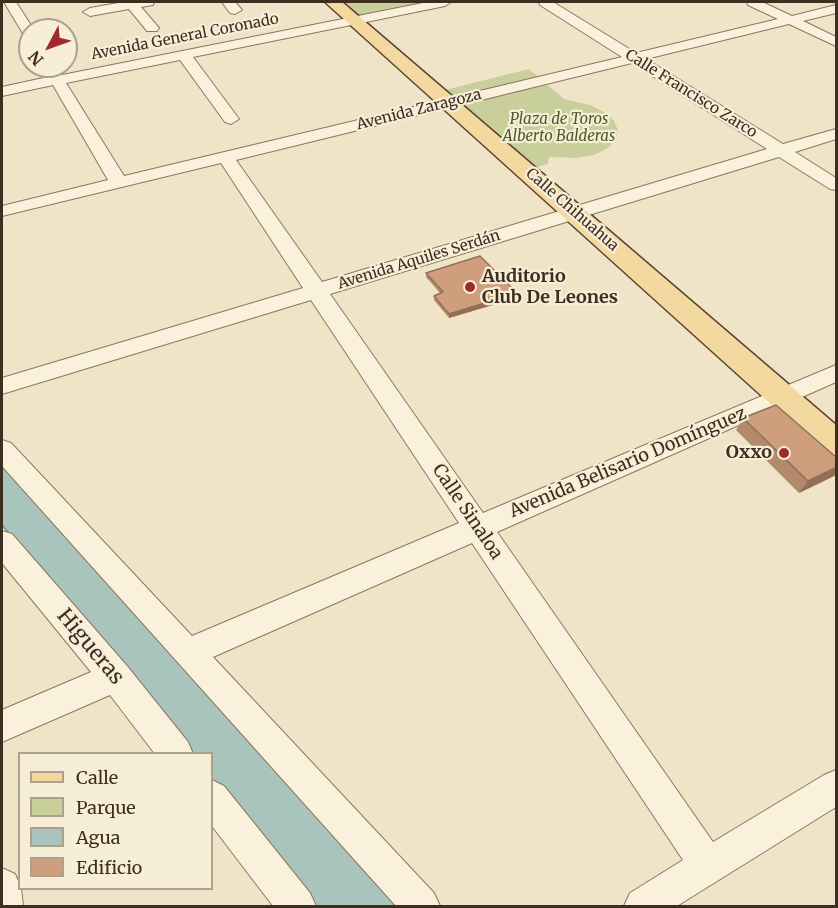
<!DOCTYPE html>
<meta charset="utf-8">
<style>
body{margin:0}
#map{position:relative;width:838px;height:908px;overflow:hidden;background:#f0e4c8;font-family:Merriweather,serif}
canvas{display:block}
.frame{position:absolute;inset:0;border:3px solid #3d2e20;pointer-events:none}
.legend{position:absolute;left:18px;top:752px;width:195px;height:138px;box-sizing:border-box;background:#f7eed8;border:2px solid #ada18e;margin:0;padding:8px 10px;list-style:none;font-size:18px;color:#3d2e20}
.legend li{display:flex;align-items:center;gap:12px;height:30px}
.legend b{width:30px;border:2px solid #ada18e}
.north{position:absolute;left:18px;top:18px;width:60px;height:60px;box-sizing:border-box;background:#f7eed8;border:2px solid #ada18e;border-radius:50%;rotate:229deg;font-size:16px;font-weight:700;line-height:24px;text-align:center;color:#3d2e20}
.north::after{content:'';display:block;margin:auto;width:21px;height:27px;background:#9e2a2b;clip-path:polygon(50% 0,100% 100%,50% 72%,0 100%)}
</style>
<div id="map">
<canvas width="838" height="908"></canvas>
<div class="frame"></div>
<ul class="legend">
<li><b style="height:8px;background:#f3d9a0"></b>Calle</li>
<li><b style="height:16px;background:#c9cf9b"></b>Parque</li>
<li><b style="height:16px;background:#a9c4bc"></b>Agua</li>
<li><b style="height:16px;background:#cf9f7d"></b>Edificio</li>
</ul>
<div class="north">N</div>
</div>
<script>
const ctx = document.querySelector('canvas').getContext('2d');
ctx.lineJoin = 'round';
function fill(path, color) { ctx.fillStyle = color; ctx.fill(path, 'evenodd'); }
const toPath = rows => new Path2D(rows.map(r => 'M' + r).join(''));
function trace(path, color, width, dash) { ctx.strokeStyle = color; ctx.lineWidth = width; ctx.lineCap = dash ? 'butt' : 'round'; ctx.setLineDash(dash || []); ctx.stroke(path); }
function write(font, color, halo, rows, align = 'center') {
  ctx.font = font + ' Merriweather,serif'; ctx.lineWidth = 4.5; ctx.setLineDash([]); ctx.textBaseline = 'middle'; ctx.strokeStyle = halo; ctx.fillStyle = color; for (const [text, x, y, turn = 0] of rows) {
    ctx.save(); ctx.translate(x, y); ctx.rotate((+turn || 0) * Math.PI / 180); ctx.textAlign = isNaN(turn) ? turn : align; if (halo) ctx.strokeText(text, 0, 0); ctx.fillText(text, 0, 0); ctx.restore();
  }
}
fill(toPath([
 [331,2,439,2,351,19],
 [529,69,564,99,590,105,604,112,614,121,618,130,616,140,608,148,594,155,576,158,549,157,548,164,518,172,429,94]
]), '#c9cf9b');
const water = toPath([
 [2,462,402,906,316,906,212,780,212,754,190,753,2,525,2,462]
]);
fill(water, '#a9c4bc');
trace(water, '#6f938a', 1.5);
const minor = toPath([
 [4,2,16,2,34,30,30,30,30,38,25,37,4,2],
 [124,2,154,2,153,5,141,7,159,28,157,31,147,31,129,9,90,16,83,12,90,8,124,2],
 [222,2,235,2,242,10,235,14,230,13,222,2],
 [428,2,451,2,445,6,193,57,239,119,231,124,225,122,180,60,66,83,124,176,622,57,540,5,539,2,553,2,636,53,778,19,748,5,747,2,762,2,792,16,836,5,836,13,803,21,836,37,836,46,789,24,646,59,783,144,836,129,836,139,795,152,836,178,836,190,830,189,779,157,330,294,483,513,836,365,836,382,497,532,713,842,824,775,836,770,836,807,677,906,624,906,630,893,683,860,472,543,213,657,434,893,440,906,396,906,2,466,2,440,11,443,192,636,459,523,311,300,2,394,2,378,303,288,221,163,2,216,2,206,108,180,53,85,2,96,2,87,48,77,42,66,56,66,62,75,428,2],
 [632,63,767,149,322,282,236,160,632,63],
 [2,531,12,534,127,666,188,742,193,754,155,754,110,695,2,742,2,710,91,672,2,563,2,531],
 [212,780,224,786,310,893,316,906,273,906,212,826,212,780],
 [2,868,15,874,21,888,23,906,2,906,2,868]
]);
const major = toPath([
 [325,2,342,2,836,425,836,456,824,452,325,2]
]);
trace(minor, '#8d765c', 2);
trace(major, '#5b4430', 3);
fill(minor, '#faf1dc');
fill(major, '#f3d9a0');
fill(toPath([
 [426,273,517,293,516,298,449,318,434,300,434,296,440,293,426,277],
 [743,418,837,458,837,473,834,476,799,493,736,430]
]), '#b2896c');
fill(toPath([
 [517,293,516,298,449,318,449,314],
 [837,467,837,473,834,476,799,493,808,481]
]), '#916f58');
const building = toPath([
 [480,256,517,293,449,314,434,296,443,292,426,273,480,256],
 [776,405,837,458,837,467,808,481,743,418,776,405]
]);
fill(building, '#cf9f7d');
trace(building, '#916f58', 1.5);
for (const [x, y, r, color] of [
 [470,287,6,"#9e2a2b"],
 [784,453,6,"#9e2a2b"]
]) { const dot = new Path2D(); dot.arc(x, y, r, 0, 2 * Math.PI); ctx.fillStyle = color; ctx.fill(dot); trace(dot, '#f7eed8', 2); }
write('15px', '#3d2e20', '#f7eed8', [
 ["Avenida General Coronado",185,37,-11],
 ["Calle Francisco Zarco",691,94,32],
 ["Avenida Zaragoza",419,110,-14],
 ["Calle Chihuahua",572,210,41],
 ["Avenida Aquiles Serdán",419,260,-17]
]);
write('italic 15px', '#4d5a26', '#f7eed8', [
 ["Plaza de Toros",559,120],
 ["Alberto Balderas",559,137]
]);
write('bold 18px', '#3d2e20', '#f7eed8', [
 ["Auditorio",482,277],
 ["Club De Leones",482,298],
 ["Oxxo",772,453,"right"]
], 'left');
write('18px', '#3d2e20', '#f7eed8', [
 ["Avenida Belisario Domínguez",628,463,-23],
 ["Calle Sinaloa",467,512,56]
]);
write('21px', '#3d2e20', '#f7eed8', [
 ["Higueras",90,647,50]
]);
</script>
